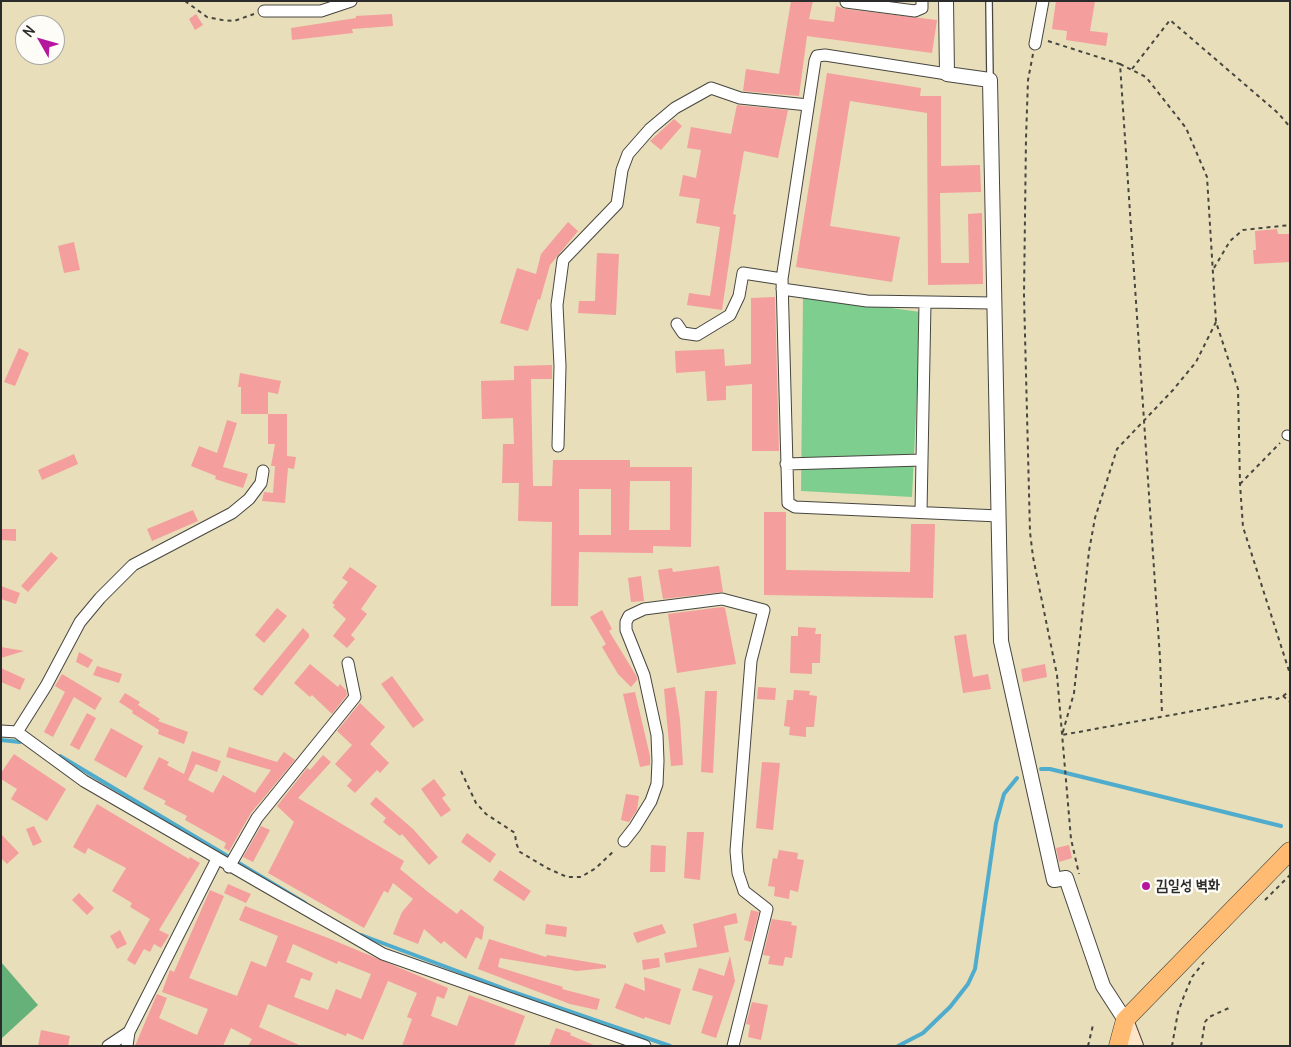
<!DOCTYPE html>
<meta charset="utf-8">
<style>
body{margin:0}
#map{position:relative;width:1291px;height:1047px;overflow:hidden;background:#e8deba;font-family:Delius,sans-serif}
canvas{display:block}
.frame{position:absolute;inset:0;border:2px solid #2b2b2b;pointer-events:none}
.north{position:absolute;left:15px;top:15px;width:50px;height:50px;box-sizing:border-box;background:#fdfcf7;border:1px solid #a9a8a5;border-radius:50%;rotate:308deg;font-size:14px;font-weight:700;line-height:20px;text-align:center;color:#2b2b2b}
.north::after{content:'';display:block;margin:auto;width:18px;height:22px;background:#b5179e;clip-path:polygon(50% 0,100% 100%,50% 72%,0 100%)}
</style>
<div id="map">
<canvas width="1291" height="1047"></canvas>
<div class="frame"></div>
<div class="north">N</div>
</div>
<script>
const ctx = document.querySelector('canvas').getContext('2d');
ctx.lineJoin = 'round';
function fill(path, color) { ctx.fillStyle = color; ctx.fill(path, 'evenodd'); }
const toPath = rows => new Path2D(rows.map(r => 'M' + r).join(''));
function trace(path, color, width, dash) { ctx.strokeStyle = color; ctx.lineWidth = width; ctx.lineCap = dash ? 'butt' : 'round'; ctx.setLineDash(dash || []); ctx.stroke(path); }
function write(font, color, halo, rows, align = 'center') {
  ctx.font = font + ' Delius,"Poor Story",sans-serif'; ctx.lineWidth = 5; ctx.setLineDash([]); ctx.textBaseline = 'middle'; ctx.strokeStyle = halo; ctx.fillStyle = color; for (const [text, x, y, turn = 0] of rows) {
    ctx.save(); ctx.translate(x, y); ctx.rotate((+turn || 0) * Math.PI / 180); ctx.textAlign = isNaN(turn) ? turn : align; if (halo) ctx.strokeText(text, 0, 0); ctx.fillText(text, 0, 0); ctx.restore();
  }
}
fill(toPath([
 [803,296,921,312,912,497,801,491]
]), '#7ece8f');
fill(toPath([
 [1,962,38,1005,1,1039]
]), '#66b17a');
trace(toPath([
 [1,740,20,742],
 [60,756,229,857],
 [1041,769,1050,769,1281,826],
 [237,862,305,903],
 [361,935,513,992,670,1046],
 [898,1046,923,1033,950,1007,968,984,975,969,996,823,1004,794,1017,778]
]), '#4faccd', 4);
fill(toPath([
 [791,1,813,1,809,19,834,22,836,6,845,9,937,20,932,53,807,36,799,96,743,91,746,69,779,74],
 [1056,1,1095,1,1090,31,1108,33,1106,46,1066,40,1067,31,1052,29],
 [196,14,203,25,195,30,189,19],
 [392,14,393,26,352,29,353,33,292,40,291,28,356,18,356,16],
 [827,73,921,88,920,96,941,96,941,166,980,165,981,192,940,193,941,263,969,263,968,214,982,213,983,284,928,285,927,113,850,101,830,226,900,237,892,282,796,267],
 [737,105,788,110,778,158,744,151,733,214,736,215,722,310,687,305,689,293,710,296,720,227,696,223,700,199,679,196,683,175,696,178,701,150,687,148,691,127,731,134],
 [674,119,682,126,661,150,650,141],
 [568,222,578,231,550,265,540,300,538,299,528,331,500,323,517,268,536,274,541,254],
 [1277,229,1278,234,1290,234,1290,262,1254,264,1253,250,1256,250,1255,231],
 [74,242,80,270,64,273,58,246],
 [597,253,619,254,616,315,578,313,579,301,595,301],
 [775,297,779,451,752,451,752,384,726,386,726,400,707,401,705,371,676,373,675,351,724,349,725,366,751,364,751,298],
 [19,348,29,353,15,386,4,382],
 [552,365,552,379,531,379,533,486,552,486,553,460,630,460,630,467,692,467,691,547,653,546,653,553,579,552,578,606,551,606,552,522,518,521,519,483,502,483,503,444,514,444,513,418,482,419,481,381,514,380,514,366],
 [630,481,670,481,670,530,629,530],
 [579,489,611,489,611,535,579,535],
 [240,373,281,381,278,394,268,392,268,414,241,414,241,387,238,387],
 [268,414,287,414,287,456,296,457,294,469,288,468,285,503,262,501,264,492,273,493,275,466,271,466,275,444,268,444],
 [227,420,237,423,223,467,248,474,243,488,215,479,216,476,191,466,199,446,217,453],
 [74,454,78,464,42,480,38,470],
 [193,510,198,521,152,541,147,529],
 [764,512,786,512,786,570,910,572,911,524,935,524,933,598,764,595],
 [1,529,16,529,16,541,1,540],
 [51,552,58,558,28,592,21,586],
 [719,566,723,592,663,599,658,570,672,568,673,572],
 [350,567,377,586,361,609,367,614,351,635,355,639,347,648,333,636,346,619,333,607,335,605,332,603,348,582,342,578],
 [641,576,644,601,631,602,628,578],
 [1,586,20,593,16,604,1,599],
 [722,607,725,608,736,664,677,673,668,614],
 [277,608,287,616,264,643,255,635],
 [602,610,612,629,609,631,637,677,637,680,631,687,618,674,602,647,606,644,590,617],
 [798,627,816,628,815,634,821,634,820,663,812,663,812,674,790,673,791,636,798,636],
 [303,628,309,634,309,637,262,696,253,689],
 [966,634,973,677,988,674,991,689,963,693,954,636],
 [1,647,24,651,1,658],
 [79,652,93,660,88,668,76,662],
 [310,664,338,687,340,684,346,690,347,695,332,714,312,695,310,697,294,683],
 [1045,664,1047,677,1023,682,1021,669],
 [97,666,122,674,119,683,93,675],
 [1,668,25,679,20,690,1,682],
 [62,674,102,698,95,710,74,697,53,737,44,732,65,692,55,686],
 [392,676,424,720,413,728,381,684],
 [675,687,680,719,683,765,671,766,664,689],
 [758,687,776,688,775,700,757,699],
 [794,690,810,691,809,695,817,696,814,727,806,727,806,737,789,735,790,727,784,726,787,700,793,700],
 [705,691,717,691,713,773,701,772],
 [635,692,650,756,650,765,640,767,623,694],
 [125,693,140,702,138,705,160,719,158,721,188,732,184,744,158,734,159,730,132,713,133,711,119,702],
 [360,703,385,727,370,744,389,763,380,773,377,770,355,793,347,786,352,780,335,764,352,745,337,731],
 [87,713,96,718,79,750,70,745],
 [111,728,143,746,126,778,94,760],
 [229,747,277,762,284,752,295,760,251,813,229,851,224,848,226,843,185,820,187,816,164,804,166,801,143,789,159,757,169,762,167,765,184,774,192,751,221,761,217,772,196,764,188,780,213,793,223,775,255,793,271,770,226,757],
 [14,754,66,789,47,821,11,799,17,789,1,779,1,773],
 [323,755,331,762,298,798,404,861,400,869,428,892,457,914,461,909,484,927,482,940,476,937,466,959,444,941,441,944,424,929,418,944,393,934,402,912,413,899,393,883,388,893,384,891,364,928,268,873,294,822,277,806,307,768,310,770],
 [762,762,780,763,773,830,756,828],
 [434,779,446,795,442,798,451,810,441,817,421,789],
 [626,794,639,796,637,810,629,822,621,820],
 [376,797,413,829,438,857,429,865,402,834,400,836,383,822,386,818,370,804],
 [97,804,189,859,190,857,200,863,159,930,169,935,161,948,154,944,150,952,144,949,135,965,127,960,150,919,130,907,132,903,112,891,126,868,88,848,85,854,73,847],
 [34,826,42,842,33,846,26,829],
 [261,826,270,830,253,862,243,857],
 [687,832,704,832,700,880,684,878],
 [467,833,496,854,490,863,461,842],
 [1,834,19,853,7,864,1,858],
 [651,845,666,846,665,872,650,872],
 [1069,845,1072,858,1059,862,1056,848],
 [779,850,798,853,797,859,804,860,798,892,790,890,789,899,774,896,775,887,768,886,773,858,777,859],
 [500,870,531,891,524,901,493,880],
 [228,884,251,894,246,903,224,893],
 [210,890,224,896,189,978,237,996,251,961,266,967,278,936,239,920,245,906,328,938,448,988,444,999,437,996,431,1016,457,1026,469,995,525,1016,514,1046,402,1046,412,1019,407,1017,417,993,388,981,363,1040,347,1033,346,1036,268,1004,259,1027,301,1046,248,1046,252,1039,231,1028,223,1046,135,1046,157,994,167,998,159,1018,197,1035,208,1009,162,992,170,970,174,972],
 [293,944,337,964,338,961,371,974,361,999,336,989,328,1010,294,997,301,978,310,981,313,973,286,962],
 [79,893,94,908,87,915,72,900],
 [751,910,759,912,751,942,744,940],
 [736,913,738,923,724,926,729,952,666,963,664,953,697,947,693,924],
 [772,919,792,922,791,925,797,926,792,958,785,957,783,966,768,964,770,956,763,955],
 [546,924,567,927,566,937,545,934],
 [662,924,666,933,637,943,633,933],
 [120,930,127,944,117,949,110,936],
 [489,939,546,957,547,955,606,965,606,968,577,971,500,958,498,967,563,987,562,989,600,999,597,1010,570,1004,478,969],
 [730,956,735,981,716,1038,701,1033,713,996,692,990,699,968,724,976],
 [659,958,660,967,643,970,642,960],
 [644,977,681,989,670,1025,645,1017,644,1019,615,1008,625,983,645,991],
 [752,1002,768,1005,761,1040,748,1037,750,1025,746,1024],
 [556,1028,571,1033,570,1035,596,1046,549,1046],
 [41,1030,70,1036,68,1046,38,1046]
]), '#f49e9d');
const service = toPath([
 [989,1,990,80]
]);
const pedestrian = toPath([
 [1287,435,1290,436]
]);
const minor = toPath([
 [846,2,915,11,922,8,922,1],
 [264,11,321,11,351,1],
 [1035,44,1043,1],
 [947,74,825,55,817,56,815,61,782,279,788,503,795,507,999,516],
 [782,289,867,301,993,303],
 [677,324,683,333,697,335,730,315,739,296,743,273,782,279],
 [558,446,560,366,557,305,563,260,617,204,622,170,628,154,650,129,675,108,711,88,740,98,808,105],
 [786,464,922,460],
 [921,512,925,303],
 [1,731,17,732,84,781,383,954,645,1046],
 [17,732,46,686,80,622,100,598,133,565,232,513,249,499,261,483,263,471],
 [624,841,635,827,651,801,657,784,658,761,657,735,644,675,626,630,626,622,629,616,644,609,722,599,764,610,751,661,736,851,738,873,744,891,767,909,733,1046],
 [229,867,257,818,355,697,348,663],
 [108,1046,129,1032],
 [127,1046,129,1032,217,859]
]);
const tertiary = toPath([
 [946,1,947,74,990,80,1001,641,1054,880,1066,878,1103,986,1125,1020]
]);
const secondary = toPath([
 [1125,1020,1135,1046]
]);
const primary = toPath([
 [1118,1046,1125,1020,1290,851]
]);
trace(service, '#474640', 8);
trace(pedestrian, '#474640', 11);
trace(minor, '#474640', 13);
trace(tertiary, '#474640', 16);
trace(secondary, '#474640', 18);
trace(primary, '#474640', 19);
trace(toPath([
 [185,1,207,17,222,20,234,21,254,14],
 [1048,41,1120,64,1160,658,1162,715],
 [1033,54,1028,80,1026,138,1024,295,1030,532,1033,557,1057,675,1071,839,1079,874],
 [1120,64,1146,77,1186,128,1207,177,1216,322,1238,389,1240,484,1243,527,1290,674],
 [1132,69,1170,20,1278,113,1290,127],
 [1214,268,1230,241,1243,230,1290,225],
 [1216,322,1196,362,1173,390,1117,449,1095,518,1089,551,1074,693,1062,735,1270,697,1277,699,1283,696,1290,702],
 [1240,484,1280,443],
 [1283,696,1290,691],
 [461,771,476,803,486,814,515,833,516,843,520,852,547,868,567,877,581,877,596,868,615,850],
 [1265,900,1290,875],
 [1088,1046,1093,1025],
 [1172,1046,1178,1012,1184,996,1192,977,1204,962],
 [1201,1046,1205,1022,1209,1017,1229,1008]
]), '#474640', 2, [4, 4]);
trace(service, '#fff', 5.5);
trace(pedestrian, '#fff', 9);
trace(minor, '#fff', 11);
trace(tertiary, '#fff', 14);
trace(secondary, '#ffe4c6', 16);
trace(primary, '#febb71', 18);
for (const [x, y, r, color] of [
 [1146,886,5,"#b5179e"]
]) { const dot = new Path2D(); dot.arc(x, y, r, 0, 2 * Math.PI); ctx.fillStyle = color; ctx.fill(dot); trace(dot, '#fdfcf7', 2); }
write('bold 15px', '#2b2b2b', '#fdfcf7', [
 ["김일성 벽화",1156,886]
], 'left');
</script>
